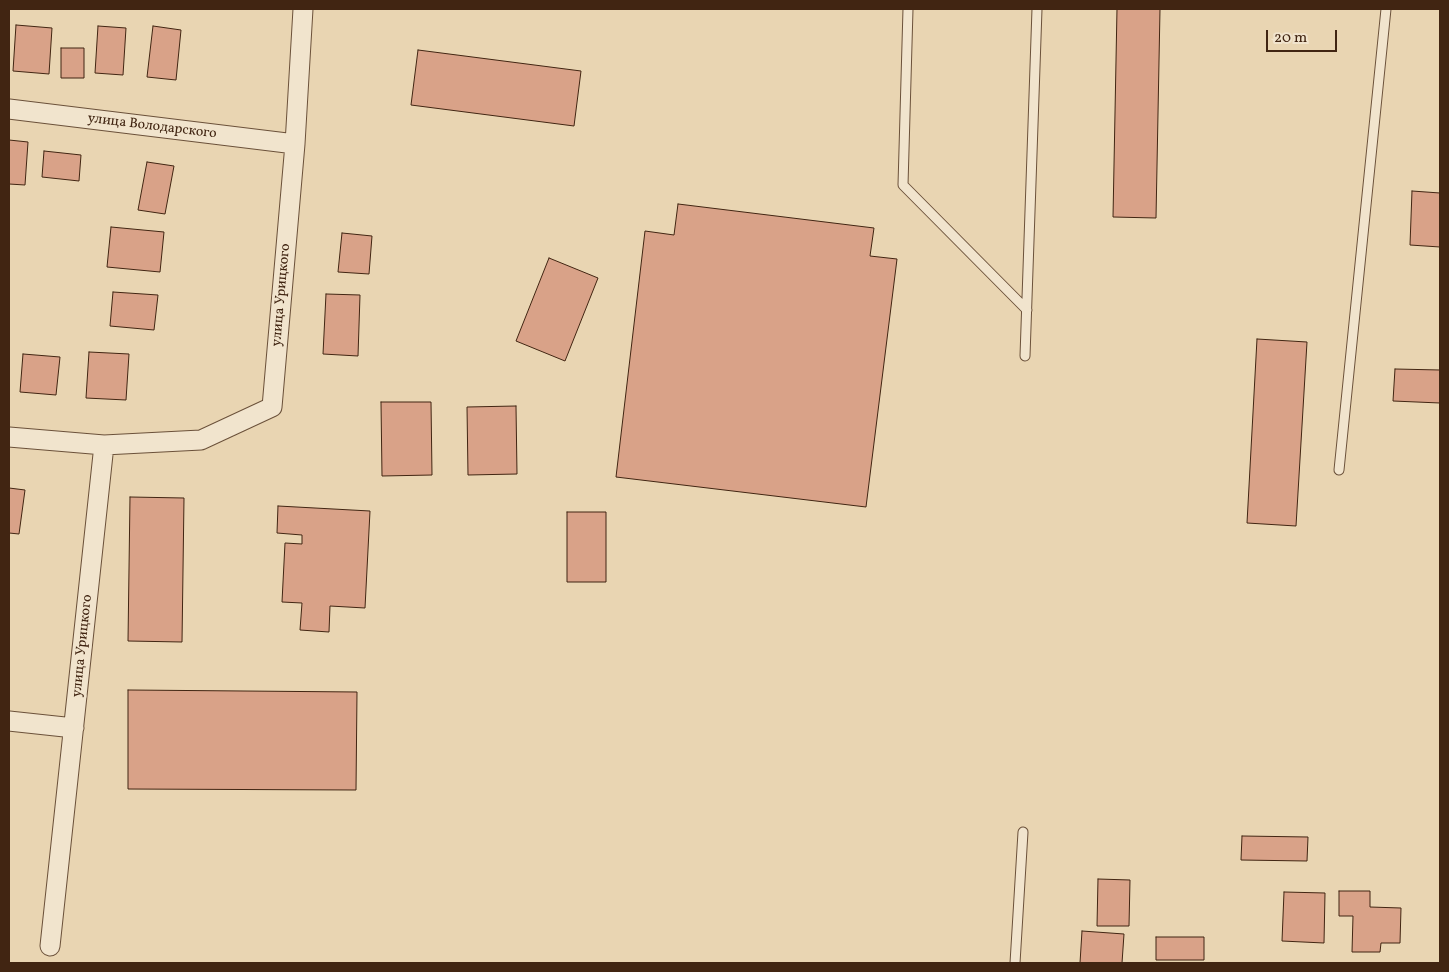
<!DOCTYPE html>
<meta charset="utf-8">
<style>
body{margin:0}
#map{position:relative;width:1449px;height:972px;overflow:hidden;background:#e9d5b2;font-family:Vollkorn,serif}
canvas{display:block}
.frame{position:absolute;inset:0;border:10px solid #412512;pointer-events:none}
.scale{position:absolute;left:1266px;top:30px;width:71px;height:22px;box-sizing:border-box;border:2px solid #412512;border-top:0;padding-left:6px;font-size:15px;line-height:18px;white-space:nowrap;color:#412512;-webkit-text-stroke:4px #f1e4cd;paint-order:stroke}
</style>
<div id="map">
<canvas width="1449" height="972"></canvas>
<div class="frame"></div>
<div class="scale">20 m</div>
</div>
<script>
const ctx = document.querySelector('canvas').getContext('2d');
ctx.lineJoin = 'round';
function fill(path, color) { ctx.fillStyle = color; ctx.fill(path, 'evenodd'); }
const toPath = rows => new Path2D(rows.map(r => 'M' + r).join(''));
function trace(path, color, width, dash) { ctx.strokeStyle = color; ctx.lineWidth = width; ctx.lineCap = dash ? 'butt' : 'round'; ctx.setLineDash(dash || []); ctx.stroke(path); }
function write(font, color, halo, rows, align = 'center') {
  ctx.font = font + ' Vollkorn,serif'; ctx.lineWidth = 5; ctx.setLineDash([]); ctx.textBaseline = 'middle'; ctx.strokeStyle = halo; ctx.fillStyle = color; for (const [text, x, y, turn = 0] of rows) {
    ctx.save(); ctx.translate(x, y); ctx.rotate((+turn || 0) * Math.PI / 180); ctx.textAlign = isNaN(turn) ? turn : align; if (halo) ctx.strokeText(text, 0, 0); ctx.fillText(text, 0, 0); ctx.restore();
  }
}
const building = toPath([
 [1117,9,1160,9,1156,218,1113,217,1117,9],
 [16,25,52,28,49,74,13,71,16,25],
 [98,26,126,28,123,75,95,73,98,26],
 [153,26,181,30,176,80,147,77,153,26],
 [61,48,84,48,84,78,61,78,61,48],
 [418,50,581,71,574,126,411,105,418,50],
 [9,140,28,142,25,185,9,184,9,140],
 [44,151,81,155,79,181,42,177,44,151],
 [147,162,174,166,165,214,138,210,147,162],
 [1412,191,1440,193,1440,247,1410,245,1412,191],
 [678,204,874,228,870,256,897,259,866,507,616,477,645,231,674,235,678,204],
 [111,227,164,232,160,272,107,267,111,227],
 [342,233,372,236,369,274,338,272,342,233],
 [549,258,598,278,565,361,516,341,549,258],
 [113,292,158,295,154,330,110,326,113,292],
 [326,294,360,295,358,356,323,354,326,294],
 [1257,339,1307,342,1296,526,1247,523,1257,339],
 [89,352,129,354,126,400,86,398,89,352],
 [23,354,60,357,56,395,20,392,23,354],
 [1395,369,1440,370,1440,403,1393,401,1395,369],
 [381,402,431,402,432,475,382,476,381,402],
 [516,406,517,474,468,475,467,407,516,406],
 [9,488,25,490,19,534,9,533,9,488],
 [130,497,184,498,182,642,128,641,130,497],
 [278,506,370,511,365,608,330,606,329,632,300,630,302,603,282,602,285,543,302,544,302,535,277,533,278,506],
 [567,512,606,512,606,582,567,582,567,512],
 [128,690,357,692,356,790,128,789,128,690],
 [1242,836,1308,837,1307,861,1241,860,1242,836],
 [1098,879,1130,880,1129,926,1097,926,1098,879],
 [1339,891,1370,891,1370,907,1401,908,1400,943,1381,943,1380,952,1352,952,1353,916,1339,916,1339,891],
 [1284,892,1325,893,1324,943,1282,941,1284,892],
 [1082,931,1124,934,1122,963,1080,963,1082,931],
 [1156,937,1204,937,1204,960,1156,960,1156,937]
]);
fill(building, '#d9a288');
trace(building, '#412512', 1);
const lane = toPath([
 [908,9,903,185,1027,310],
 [1025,356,1037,9],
 [1339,470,1386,9],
 [1015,963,1023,832]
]);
const street = toPath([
 [9,109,295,144],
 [9,437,104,445,201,440,272,407,295,144,303,9],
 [9,721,74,728],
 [50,946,104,445]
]);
trace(lane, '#6b513a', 11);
trace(street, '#6b513a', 21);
trace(lane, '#f1e4cd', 9);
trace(street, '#f1e4cd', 19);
write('14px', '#412512', '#f1e4cd', [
 ["улица Володарского",152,127,7],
 ["улица Урицкого",282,295,-85],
 ["улица Урицкого",83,646,-84]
]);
</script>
